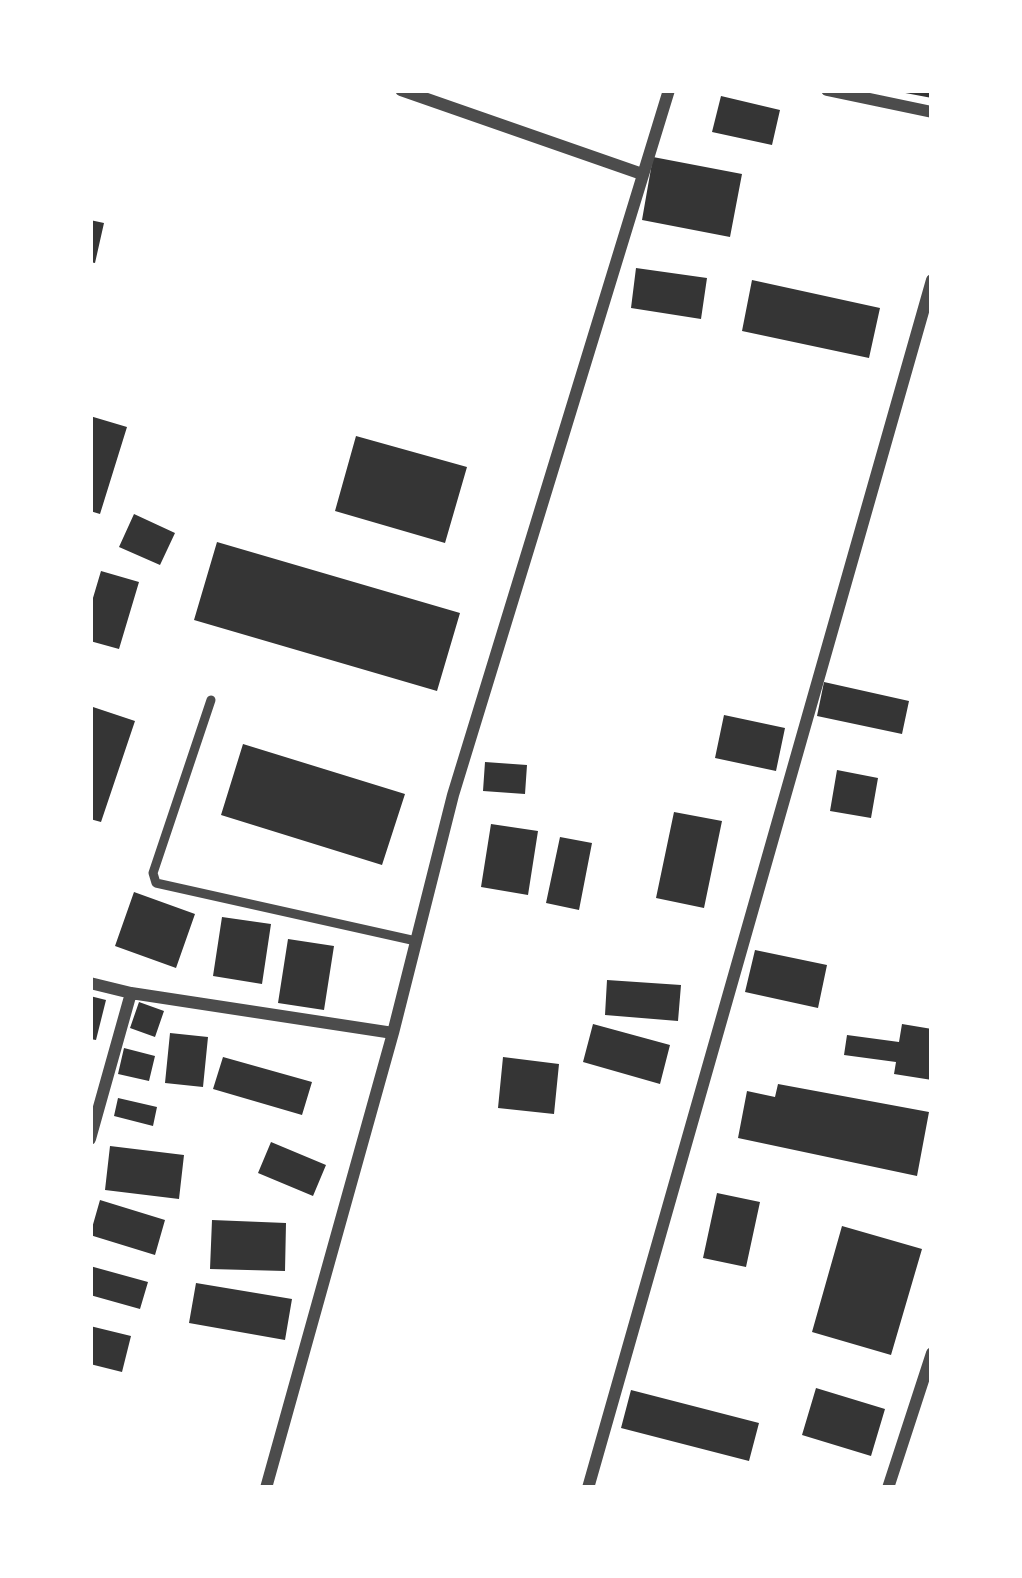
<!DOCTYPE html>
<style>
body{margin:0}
#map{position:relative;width:1022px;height:1578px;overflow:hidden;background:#fff;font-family:"Nunito Sans",sans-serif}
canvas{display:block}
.frame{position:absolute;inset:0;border:93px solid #fff;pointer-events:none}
</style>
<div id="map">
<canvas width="1022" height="1578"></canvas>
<div class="frame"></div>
</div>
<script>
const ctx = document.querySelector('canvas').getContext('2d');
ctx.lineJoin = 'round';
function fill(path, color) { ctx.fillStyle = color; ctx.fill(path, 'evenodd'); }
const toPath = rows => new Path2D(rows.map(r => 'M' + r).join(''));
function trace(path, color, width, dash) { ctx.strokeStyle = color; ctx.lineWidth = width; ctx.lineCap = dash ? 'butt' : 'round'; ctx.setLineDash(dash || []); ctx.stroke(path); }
fill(toPath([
 [901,90,932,90,932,98,900,92],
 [721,96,780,110,772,145,712,132],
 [653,157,742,174,730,237,642,220],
 [90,220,104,223,95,263,90,262],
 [636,268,707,278,701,319,631,308],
 [752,280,880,308,869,358,742,331],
 [90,416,127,427,100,514,90,511],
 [356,436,467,467,445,543,335,511],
 [134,514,175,533,160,565,119,547],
 [217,542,460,613,437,691,194,620],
 [101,571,139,582,119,649,90,641,90,608],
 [824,682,909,701,902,734,817,716],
 [90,706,135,721,101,822,90,819],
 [724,715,785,728,776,771,715,758],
 [243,744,405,794,382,865,221,815],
 [485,762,527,765,525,794,483,791],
 [837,770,878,778,871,818,830,811],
 [674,812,722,821,704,908,656,898],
 [491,824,538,831,528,895,481,887],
 [560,837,592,843,579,910,546,903],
 [134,892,195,914,176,968,115,946],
 [222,917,271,924,262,984,213,976],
 [288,939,334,946,324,1010,278,1003],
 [755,950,827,965,818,1008,745,992],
 [607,980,681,985,678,1021,605,1015],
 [90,996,106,1000,96,1040,90,1039],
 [139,1002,164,1011,155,1037,130,1028],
 [593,1024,670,1045,660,1084,583,1062],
 [902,1024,932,1029,932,1080,894,1074,896,1062,844,1055,847,1035,899,1042],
 [170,1033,208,1037,203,1087,165,1083],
 [124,1048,155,1056,149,1081,118,1074],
 [223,1057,312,1082,302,1115,213,1089],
 [503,1057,559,1064,554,1114,498,1108],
 [778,1084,929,1112,917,1176,738,1138,747,1091,775,1097],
 [118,1098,157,1107,153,1126,114,1116],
 [271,1142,326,1165,313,1196,258,1173],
 [110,1146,184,1155,179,1199,105,1190],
 [717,1193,760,1202,746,1267,703,1258],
 [100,1200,165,1220,155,1255,90,1235],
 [212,1220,286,1223,285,1271,210,1269],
 [842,1226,922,1249,891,1355,812,1332],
 [90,1266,148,1282,140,1309,90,1295],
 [196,1283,292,1299,285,1340,189,1323],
 [90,1326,131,1336,122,1372,90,1364],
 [816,1388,885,1409,871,1456,802,1435],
 [631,1390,759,1423,749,1461,621,1428]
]), '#353535');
trace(toPath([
 [211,700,153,873,156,883,416,941]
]), '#4c4c4c', 9);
trace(toPath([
 [401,90,642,174],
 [827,90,932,112],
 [90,983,131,993,393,1033],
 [90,1139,131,993],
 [266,1488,393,1033,453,795,669,90],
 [588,1488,932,280],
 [888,1488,932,1353]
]), '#4c4c4c', 12);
</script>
